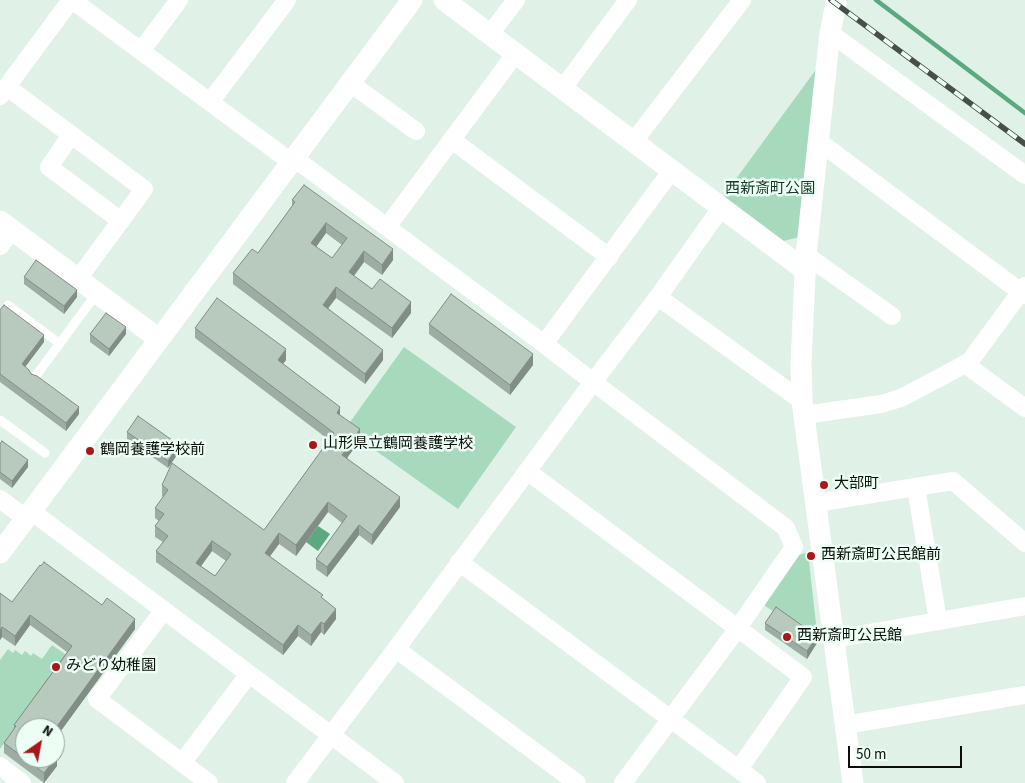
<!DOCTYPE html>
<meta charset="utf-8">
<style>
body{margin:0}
#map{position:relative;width:1025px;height:783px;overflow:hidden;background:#e0f1e7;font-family:"Source Sans 3",sans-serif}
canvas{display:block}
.north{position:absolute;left:15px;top:718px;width:50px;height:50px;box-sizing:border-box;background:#edfff4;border:1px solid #929f97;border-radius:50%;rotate:33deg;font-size:14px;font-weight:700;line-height:20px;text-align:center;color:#090f0b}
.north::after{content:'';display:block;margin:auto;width:18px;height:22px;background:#aa161a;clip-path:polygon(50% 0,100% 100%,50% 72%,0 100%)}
.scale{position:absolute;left:848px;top:746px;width:114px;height:22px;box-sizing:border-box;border:2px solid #090f0b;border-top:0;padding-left:6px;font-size:15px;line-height:18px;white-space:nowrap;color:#090f0b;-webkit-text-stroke:4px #edfff4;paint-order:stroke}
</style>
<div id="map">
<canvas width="1025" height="783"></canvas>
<div class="north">N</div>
<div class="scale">50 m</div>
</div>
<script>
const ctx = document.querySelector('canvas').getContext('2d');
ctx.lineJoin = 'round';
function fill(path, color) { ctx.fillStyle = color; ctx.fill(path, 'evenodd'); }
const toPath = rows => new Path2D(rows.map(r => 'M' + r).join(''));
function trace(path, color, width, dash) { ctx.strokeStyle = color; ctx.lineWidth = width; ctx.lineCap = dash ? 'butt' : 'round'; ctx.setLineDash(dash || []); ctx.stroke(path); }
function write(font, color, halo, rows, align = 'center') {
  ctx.font = font + ' "Source Sans 3","Noto Sans JP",sans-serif'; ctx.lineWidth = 5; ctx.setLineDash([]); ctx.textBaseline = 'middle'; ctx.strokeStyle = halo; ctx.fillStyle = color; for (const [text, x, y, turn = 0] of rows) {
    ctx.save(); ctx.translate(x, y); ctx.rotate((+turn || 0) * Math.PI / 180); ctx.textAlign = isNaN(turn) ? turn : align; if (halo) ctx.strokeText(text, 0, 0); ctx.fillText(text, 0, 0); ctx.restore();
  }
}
fill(toPath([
 [820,64,800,237,783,241,722,198],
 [404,347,516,427,458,509,345,429],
 [808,552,818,642,764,605,796,556],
 [52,645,68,656,0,749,0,660,8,649,13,653,15,650,22,655,25,651,31,656,33,653,42,659]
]), '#a7dabd');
fill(toPath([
 [318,526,330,534,318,551,306,542]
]), '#5ca881');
trace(toPath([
 [876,0,1025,113]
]), '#5ca881', 4.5);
trace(toPath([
 [8,305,59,343],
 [35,377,97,293],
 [0,420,45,453]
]), '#fff', 9);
trace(toPath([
 [72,0,291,162],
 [830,33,1025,175],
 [490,34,516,0],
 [141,51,179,0],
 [350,83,416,131],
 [7,87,144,189,78,279],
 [563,88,628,0],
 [0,96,71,0],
 [210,102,287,0],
 [71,135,49,167,121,221],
 [452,140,609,257],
 [634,141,742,0],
 [818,141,1025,295],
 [294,158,544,344,593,382,786,528,794,547,738,628,623,783],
 [387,227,516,53],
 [0,246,12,230],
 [806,255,892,316],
 [658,297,802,401],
 [544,344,672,170],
 [965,364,1025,408],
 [804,415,881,404,901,398,956,369,970,361,1025,286],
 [527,471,803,677,739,769],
 [916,487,938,621],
 [0,499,25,518],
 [816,503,953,481,1025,543],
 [31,511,395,783],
 [459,562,757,783],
 [164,610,97,699,209,783],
 [834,639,1025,606],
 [396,649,577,783],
 [845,725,1025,695],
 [182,763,249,674],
 [0,766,22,783],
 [295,783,396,649,593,382,658,297,721,208]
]), '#fff', 18);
trace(toPath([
 [444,0,805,270],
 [836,4,830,33,806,255,801,362,802,401,853,783],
 [0,221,159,339],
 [0,553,412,0]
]), '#fff', 21);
const rail = toPath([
 [831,0,1025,144]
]);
trace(rail, '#464f49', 5.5);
trace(rail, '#edfff4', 4, [11]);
fill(toPath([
 [292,200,393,260,382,275,364,262,354,276,372,289,411,313,392,338,336,298,328,308,383,360,365,384,233,284,233,273,258,253,292,206],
 [326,233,342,245,332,258,316,247],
 [24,277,77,297,64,314,24,284],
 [0,310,44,342,25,367,31,374,79,414,66,431,0,382],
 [429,324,533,365,510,395,429,334],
 [195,328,286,360,283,364,340,415,360,440,347,458,400,507,372,545,359,535,327,577,316,569,316,559,342,523,328,512,296,556,279,544,270,556,323,599,336,619,324,635,321,632,311,646,298,636,283,655,156,562,156,551,163,542,155,537,155,526,159,521,155,518,155,508,163,497,162,496,162,485,264,530,329,440,195,338],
 [212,551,226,561,215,576,201,566],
 [90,334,126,334,109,356,90,342],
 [127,432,179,452,168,468,127,439],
 [0,444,28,467,12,488,0,479],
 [0,593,12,602,135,629,55,739,55,728,25,728,57,766,44,783,4,753,4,743,14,729,14,725,67,652,30,625,15,646,2,637,0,640],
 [765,623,817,643,807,659,765,630]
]), '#9eada3');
fill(toPath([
 [326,223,326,233,311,254,311,243],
 [393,249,393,260,382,275,382,265],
 [364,251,364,262,349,282,349,272],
 [336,287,336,298,323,315,323,305],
 [77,290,77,297,64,314,64,306],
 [411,302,411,313,392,338,392,328],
 [126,327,126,334,109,356,109,349],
 [44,335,44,342,22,371,22,364],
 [286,349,286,360,278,370,278,360],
 [383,350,383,360,365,384,365,374],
 [533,354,533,365,510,395,510,385],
 [79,407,79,414,66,431,66,423],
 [340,407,340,418,337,413],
 [360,429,360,440,342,465,342,455],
 [179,445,179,452,168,468,168,461],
 [28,460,28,467,12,488,12,481],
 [400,497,400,507,372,545,372,535],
 [328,502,328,512,296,556,296,545],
 [359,525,359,535,327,577,327,567],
 [279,533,279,544,265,563,265,553],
 [212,541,212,551,196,573,196,563],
 [336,609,336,619,324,635,324,624],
 [30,615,30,625,15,646,15,636],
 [135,619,135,629,55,739,55,729],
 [321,622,321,632,311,646,311,635],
 [298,625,298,636,283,655,283,645],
 [2,627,2,637,0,640,0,630],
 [817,636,817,643,807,659,807,651],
 [57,756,57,766,44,783,44,773]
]), '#818d85');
const building = toPath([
 [304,185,393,249,382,265,364,251,349,272,372,289,380,279,411,302,392,328,336,287,323,305,383,350,365,374,233,273,252,249,258,253,295,202,292,200,304,185],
 [326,223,347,238,332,258,311,243,326,223],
 [36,260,77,290,64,306,24,277,36,260],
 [451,294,533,354,510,385,429,324,451,294],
 [217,298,286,349,278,360,340,407,337,413,360,429,342,455,400,497,372,535,359,525,327,567,316,559,347,516,328,502,296,545,279,533,265,553,323,595,321,597,336,609,324,624,321,622,311,635,298,625,283,645,156,551,168,536,155,526,164,514,155,508,168,490,162,485,172,463,264,530,334,433,195,328,217,298],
 [212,541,231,554,215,576,196,563,212,541],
 [4,305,44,335,22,364,29,370,31,374,37,376,79,407,66,423,0,374,0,310,4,305],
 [106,313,126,327,109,349,90,334,106,313],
 [138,416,179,445,168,461,127,432,138,416],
 [2,441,28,460,12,481,0,472,0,444,2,441],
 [44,562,102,605,107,598,135,619,55,729,55,728,25,728,25,758,55,758,55,754,57,756,44,773,4,743,16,726,14,725,72,646,30,615,15,636,2,627,0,630,0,593,12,602,40,565,41,566,44,562],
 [776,607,817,636,807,651,765,623,776,607]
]);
fill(building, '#b8c9be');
trace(building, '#818d85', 1);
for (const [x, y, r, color] of [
 [313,445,5,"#aa161a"],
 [90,451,5,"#aa161a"],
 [824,485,5,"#aa161a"],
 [811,556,5,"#aa161a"],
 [787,637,5,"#aa161a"],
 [56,667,5,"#aa161a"]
]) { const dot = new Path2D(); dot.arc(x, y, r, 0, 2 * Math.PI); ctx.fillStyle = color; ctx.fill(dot); trace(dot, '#edfff4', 2); }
write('15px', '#173928', '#edfff4', [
 ["西新斎町公園",770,190]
]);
write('15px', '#090f0b', '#edfff4', [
 ["山形県立鶴岡養護学校",323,445],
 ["鶴岡養護学校前",100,451],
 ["大部町",834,485],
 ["西新斎町公民館前",821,556],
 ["西新斎町公民館",797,637],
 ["みどり幼稚園",66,667]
], 'left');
</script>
